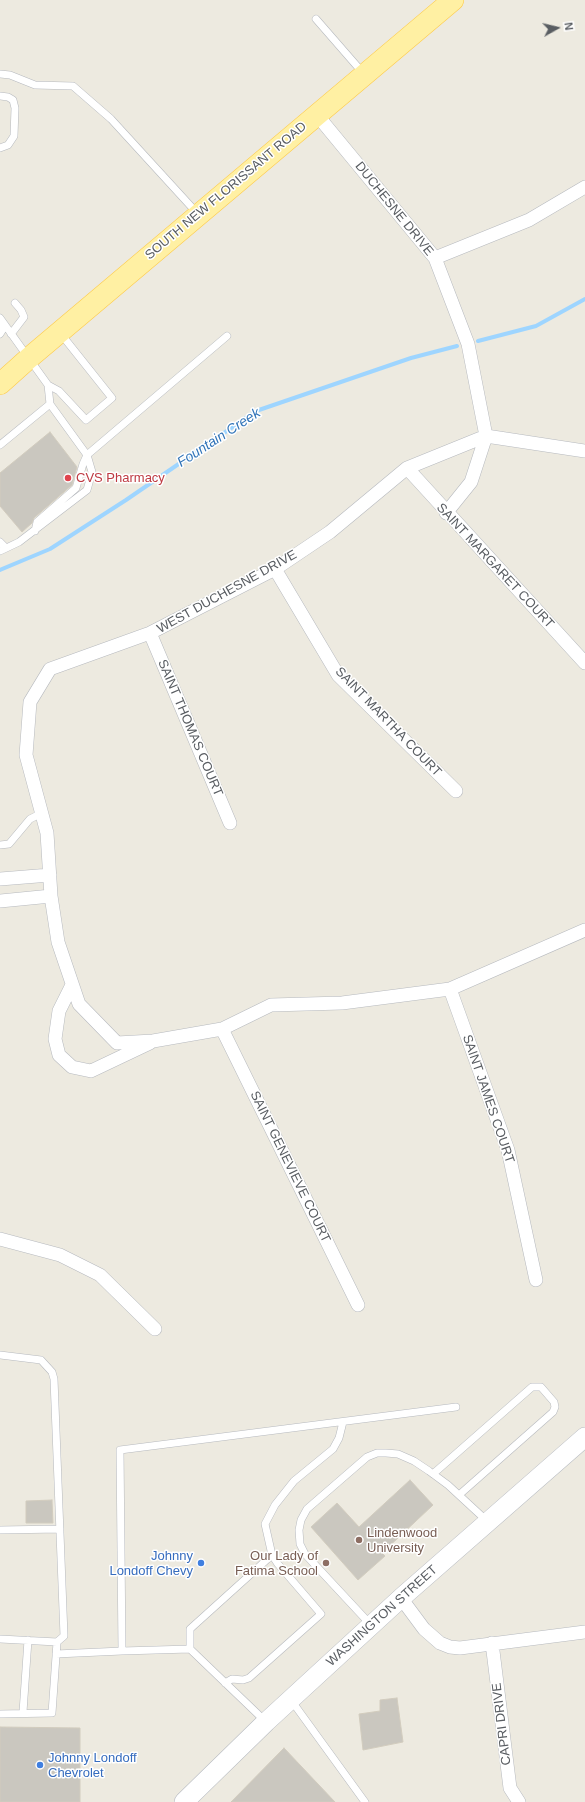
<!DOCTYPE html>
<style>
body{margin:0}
#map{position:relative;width:585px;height:1802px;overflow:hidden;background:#edeae0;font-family:Arial,sans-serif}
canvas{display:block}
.north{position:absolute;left:537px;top:8px;width:40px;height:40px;-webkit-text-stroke:3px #fff;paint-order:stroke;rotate:82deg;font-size:11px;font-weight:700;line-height:16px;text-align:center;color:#595d62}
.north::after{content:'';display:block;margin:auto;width:14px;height:18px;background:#595d62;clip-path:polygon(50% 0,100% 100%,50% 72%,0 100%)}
</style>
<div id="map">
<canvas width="585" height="1802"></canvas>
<div class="north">N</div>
</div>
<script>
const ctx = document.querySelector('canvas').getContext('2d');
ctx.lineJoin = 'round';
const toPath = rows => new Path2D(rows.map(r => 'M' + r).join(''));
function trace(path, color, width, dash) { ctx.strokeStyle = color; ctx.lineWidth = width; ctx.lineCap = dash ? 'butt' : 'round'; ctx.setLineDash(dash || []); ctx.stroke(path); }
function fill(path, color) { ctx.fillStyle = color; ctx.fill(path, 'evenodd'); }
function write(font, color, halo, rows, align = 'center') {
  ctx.font = font + ' Arial,sans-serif'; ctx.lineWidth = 3; ctx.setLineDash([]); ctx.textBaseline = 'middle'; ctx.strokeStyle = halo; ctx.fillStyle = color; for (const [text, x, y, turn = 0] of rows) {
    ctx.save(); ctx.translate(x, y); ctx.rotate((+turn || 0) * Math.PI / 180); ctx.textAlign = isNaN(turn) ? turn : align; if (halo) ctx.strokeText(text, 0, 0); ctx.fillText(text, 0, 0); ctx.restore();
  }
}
trace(toPath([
 [478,341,536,326,585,299],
 [0,570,50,549,126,500,256,411,411,358,457,346]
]), '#9ed5ff', 4);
const building = toPath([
 [50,432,77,467,72,485,34,518,32,523,22,532,0,506,0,473,50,432],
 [410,1480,433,1505,382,1553,385,1556,358,1580,311,1527,337,1503,359,1527,410,1480],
 [52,1500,53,1523,26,1523,26,1501,52,1500],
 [397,1698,403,1742,363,1750,359,1714,380,1711,380,1700,397,1698],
 [0,1727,80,1728,80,1802,0,1802,0,1727],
 [284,1748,335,1802,231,1802,284,1748]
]);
fill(building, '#cac7bf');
trace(building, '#d2ccbe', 1);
const lane = toPath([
 [316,19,363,73],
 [0,74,10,75,35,85,73,86,111,119,197,213],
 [0,96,8,97,13,100,15,108,14,136,8,145,0,148],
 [0,318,48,385,50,404,87,455,92,472,87,490,19,542,0,551],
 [0,334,5,326,1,326],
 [11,334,24,317,21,310,15,303],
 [48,385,59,391,86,420,112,398,61,334],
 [0,445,50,404],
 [35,531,37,522,76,488,83,464,87,455,227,336],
 [0,542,6,548],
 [0,845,9,844,30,819,42,813],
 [0,1355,41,1360,52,1372,54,1379,64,1636,57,1642,0,1639],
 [433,1474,532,1387,541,1387,554,1402,555,1407,553,1412,459,1495],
 [0,1530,60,1529],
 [371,1625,305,1554,300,1544,299,1530,301,1520,307,1509,367,1457,377,1453,386,1453,398,1454,414,1461,429,1471,448,1485,487,1521],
 [190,1649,265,1721],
 [122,1651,190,1649,190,1629,272,1555],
 [56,1654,122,1651,120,1450,456,1407],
 [225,1683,232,1679,243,1680,249,1678,321,1614,278,1564,272,1555,265,1524,275,1505,294,1481,333,1449,339,1438,343,1422],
 [291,1700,365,1802],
 [23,1712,28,1640],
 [0,1714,52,1713,57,1642]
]);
const street = toPath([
 [317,115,435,258,468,344,486,436,471,482,446,513],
 [435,258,529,220,585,187],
 [585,451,486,436,407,468,330,532,275,569,150,633,50,669,30,702,26,755,47,833,51,896,58,942,79,1004,117,1043,153,1041,222,1029,271,1005,342,1003,450,989,585,930],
 [407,468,585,663],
 [275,569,338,675,456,791],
 [150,633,230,823],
 [0,879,50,875],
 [0,901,51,896],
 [72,985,59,1011,55,1039,59,1055,72,1067,91,1071,150,1043],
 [450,989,508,1150,536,1280],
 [222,1029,358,1305],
 [0,1239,60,1255,100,1275,155,1329],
 [401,1598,424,1629,440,1643,450,1647,460,1648,585,1632],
 [492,1643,510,1788,519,1802]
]);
const secondary = toPath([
 [184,1802,266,1722,401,1598,585,1437]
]);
const primary = toPath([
 [0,384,29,358,453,0]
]);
trace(lane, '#b6b9be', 8);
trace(street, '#b6b9be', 14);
trace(secondary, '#b6bac0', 20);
trace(primary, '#feca48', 22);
trace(lane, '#fff', 7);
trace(street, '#fff', 13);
trace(secondary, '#fff', 19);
trace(primary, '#fff0a3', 21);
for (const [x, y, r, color] of [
 [68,478,4,"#e0444e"],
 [359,1540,4,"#8d6e63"],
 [201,1563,4,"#3f7fe0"],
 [326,1563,4,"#8d6e63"],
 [40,1765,4,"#3f7fe0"]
]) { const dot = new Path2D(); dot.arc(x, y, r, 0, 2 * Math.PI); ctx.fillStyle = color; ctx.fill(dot); trace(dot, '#fff', 1.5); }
write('13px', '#595d62', '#fff', [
 ["SOUTH NEW FLORISSANT ROAD",226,191,-40],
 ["DUCHESNE DRIVE",394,209,51],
 ["SAINT MARGARET COURT",495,566,47],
 ["WEST DUCHESNE DRIVE",227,592,-29],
 ["SAINT MARTHA COURT",388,722,46],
 ["SAINT THOMAS COURT",190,728,67],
 ["SAINT JAMES COURT",488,1099,71],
 ["SAINT GENEVIEVE COURT",290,1167,64],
 ["WASHINGTON STREET",382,1616,-42],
 ["CAPRI DRIVE",502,1724,-97]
]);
write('13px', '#be3a42', '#fff', [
 ["CVS Pharmacy",76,478]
], 'left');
write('13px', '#785e54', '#fff', [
 ["Lindenwood",367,1533],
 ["University",367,1548],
 ["Our Lady of",318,1556,"right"],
 ["Fatima School",318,1571,"right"]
], 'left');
write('13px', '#366cbe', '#fff', [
 ["Johnny",193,1556],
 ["Londoff Chevy",193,1571],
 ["Johnny Londoff",48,1758,"left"],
 ["Chevrolet",48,1773,"left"]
], 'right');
write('italic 14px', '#3275b9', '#fff', [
 ["Fountain Creek",219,438,-33]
]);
</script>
